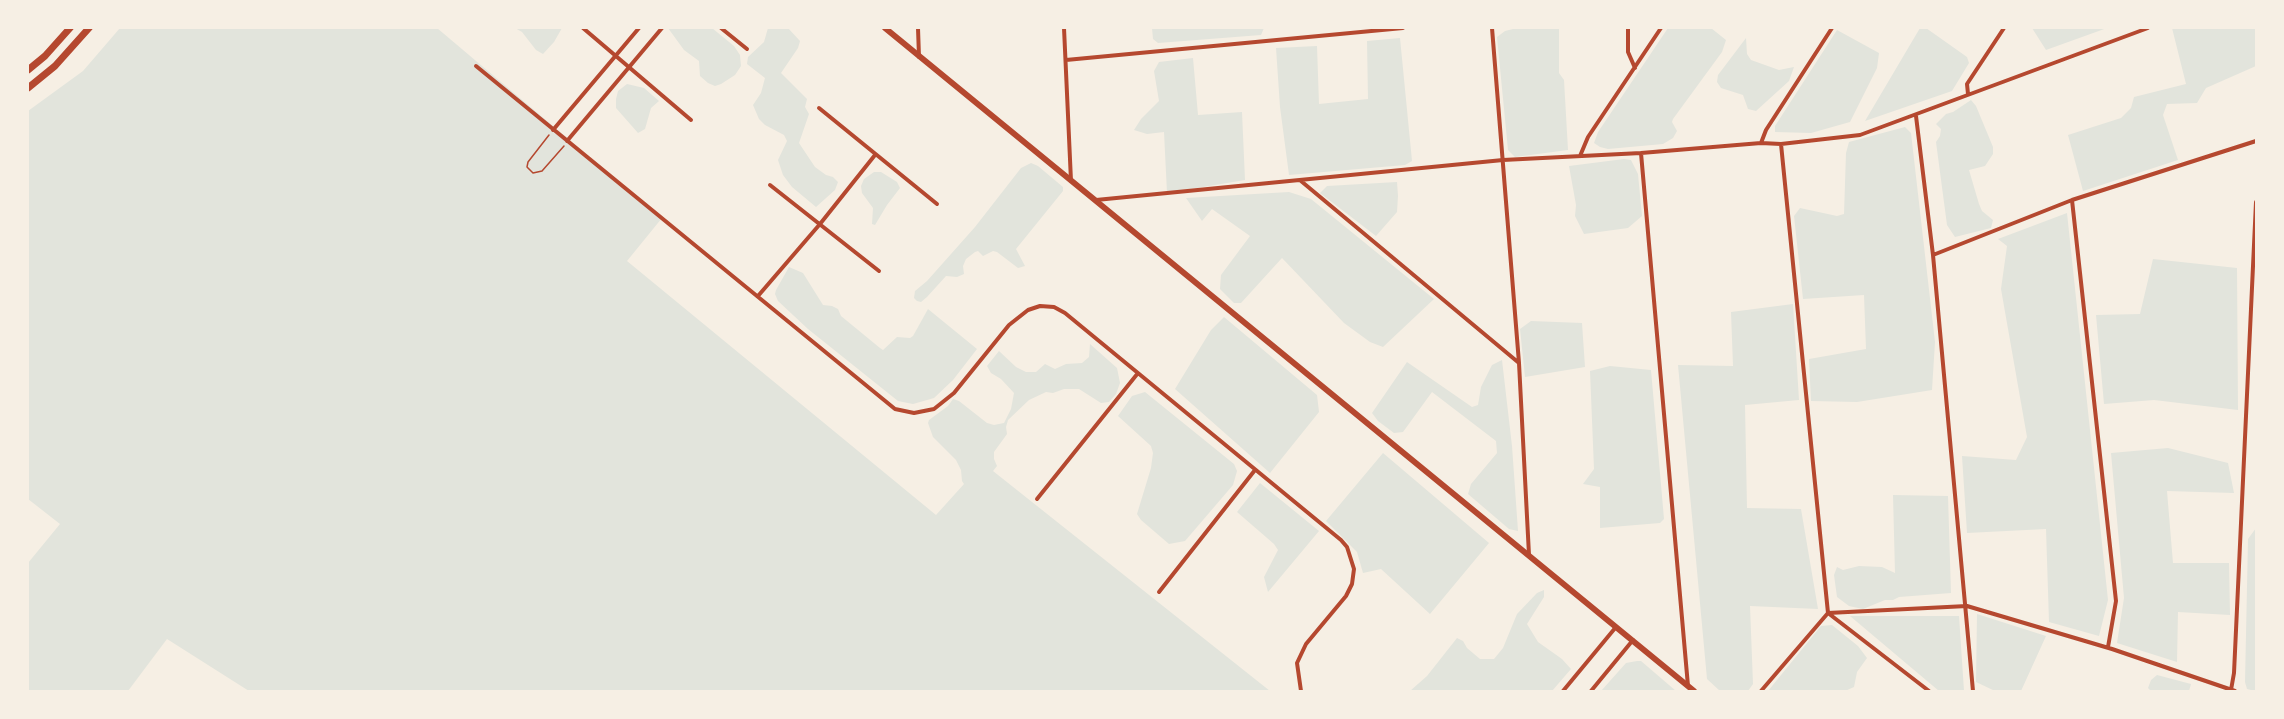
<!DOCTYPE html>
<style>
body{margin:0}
#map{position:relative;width:2284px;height:719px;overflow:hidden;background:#f6efe4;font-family:"Sofia Sans Condensed",sans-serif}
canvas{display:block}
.frame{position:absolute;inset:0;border:29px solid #f6efe4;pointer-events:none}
</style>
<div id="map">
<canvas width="2284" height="719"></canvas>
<div class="frame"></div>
</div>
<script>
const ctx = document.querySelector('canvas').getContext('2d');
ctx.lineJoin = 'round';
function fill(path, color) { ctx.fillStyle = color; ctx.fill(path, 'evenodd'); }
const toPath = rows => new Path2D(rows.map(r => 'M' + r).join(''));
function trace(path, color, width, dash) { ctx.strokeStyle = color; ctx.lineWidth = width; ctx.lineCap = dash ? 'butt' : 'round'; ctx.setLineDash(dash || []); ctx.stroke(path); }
fill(toPath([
 [120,28,437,28,662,218,627,261,936,515,964,484,962,481,961,470,956,460,933,437,928,423,929,420,948,406,953,399,959,401,987,423,994,425,1004,423,1011,409,1014,393,1001,379,991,373,987,366,999,351,1016,367,1026,372,1036,372,1045,364,1055,369,1066,364,1082,363,1089,357,1090,344,1117,368,1120,383,1116,394,1109,402,1101,403,1079,389,1064,389,1053,393,1046,392,1029,400,1008,420,1006,427,1007,434,994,452,994,459,997,466,993,471,1270,691,249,691,167,639,128,691,28,691,28,563,60,524,28,499,28,111,83,71],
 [515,28,562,28,554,42,543,54,536,50,522,32],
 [668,28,712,28,734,46,740,55,741,66,735,75,721,84,715,86,708,83,700,76,699,61,684,50],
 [768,28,788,28,800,41,798,48,781,73,807,99,805,107,809,114,799,143,815,167,826,175,833,177,838,182,835,190,816,207,792,187,783,175,778,160,787,141,784,135,765,125,759,119,753,105,761,93,765,78,747,64,748,57,764,42],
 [1152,28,1264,28,1261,35,1158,43,1153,39],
 [1517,28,1559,28,1559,73,1564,80,1568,150,1515,157,1508,150,1497,37,1505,31],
 [1668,28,1711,28,1726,40,1722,52,1673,119,1672,122,1677,131,1673,138,1663,144,1608,149,1600,147,1594,143,1598,132],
 [1920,28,1926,28,1967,57,1969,63,1952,91,1865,121],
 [2032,28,2107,28,2046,50],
 [2172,28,2256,28,2256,66,2206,88,2197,103,2167,104,2163,115,2178,160,2083,191,2068,135,2121,118,2131,108,2134,97,2186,84],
 [1837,30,1879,53,1877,68,1850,122,1811,133,1775,132,1775,126],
 [1400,38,1412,161,1405,165,1289,175,1280,107,1276,48,1317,46,1319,104,1368,99,1367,41],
 [1746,38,1747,54,1751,60,1779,70,1794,67,1789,81,1756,111,1748,109,1743,95,1721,88,1717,82,1718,75],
 [1193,58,1198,115,1242,112,1245,180,1167,193,1164,132,1147,134,1134,130,1141,119,1159,101,1154,71,1159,62],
 [627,84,644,88,659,101,651,108,645,129,638,133,616,108,616,99,618,91],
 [1971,100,1976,106,1993,147,1993,154,1985,166,1969,170,1979,204,1982,211,1993,220,1991,228,1955,237,1947,225,1936,142,1940,136,1941,129,1936,124,1946,114,1953,112],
 [1905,127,1911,133,1935,342,1932,390,1857,402,1811,401,1809,359,1866,349,1864,295,1803,299,1794,216,1800,208,1837,216,1844,214,1846,153,1849,142],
 [1624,159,1631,160,1638,174,1642,216,1628,228,1584,234,1575,216,1576,205,1569,166],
 [1031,163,1038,166,1063,187,1063,191,1016,249,1025,266,1018,268,997,252,993,251,983,256,978,251,975,252,966,259,963,266,964,274,957,277,946,276,927,297,921,302,917,301,914,298,915,291,927,281,975,227,1021,168],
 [874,172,881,172,897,182,900,188,887,205,875,225,872,224,873,208,862,193,861,186,864,179],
 [1397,182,1398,196,1397,212,1376,236,1320,193,1327,186],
 [1289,192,1311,199,1434,299,1383,347,1370,342,1344,323,1282,258,1241,303,1234,303,1220,289,1221,275,1250,236,1212,209,1202,221,1186,198],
 [2067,213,2108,600,2099,636,2049,622,2046,529,1967,533,1962,456,2016,460,2027,437,2001,289,2007,246,1998,239],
 [2153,259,2237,268,2238,410,2154,400,2104,404,2096,315,2140,314],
 [789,267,803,273,823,305,832,306,838,309,841,316,880,348,883,350,897,337,910,338,913,336,928,309,977,349,953,380,934,398,913,404,898,401,808,329,778,301,775,294,776,290],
 [1793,304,1799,400,1745,405,1747,508,1801,509,1818,609,1750,606,1753,684,1748,691,1720,691,1707,679,1678,365,1733,366,1731,312],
 [1224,317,1317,395,1319,412,1270,473,1175,389,1211,330],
 [1531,321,1582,323,1585,367,1525,377,1520,329],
 [1502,360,1512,446,1518,531,1509,529,1468,494,1471,484,1497,453,1496,441,1432,392,1403,432,1394,433,1378,421,1372,413,1407,362,1472,407,1478,405,1481,387,1492,365],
 [1610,366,1651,370,1664,519,1660,523,1600,528,1600,487,1583,484,1594,469,1590,371],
 [1145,392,1234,464,1237,471,1233,485,1185,541,1169,544,1141,520,1137,514,1151,468,1153,453,1151,446,1118,416,1132,396],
 [2168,448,2228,463,2234,493,2167,491,2173,563,2229,563,2230,615,2178,612,2177,662,2117,643,2124,598,2111,453],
 [1383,453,1489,543,1430,614,1381,569,1363,573,1357,552,1326,521],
 [1260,483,1319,531,1268,592,1264,577,1278,550,1274,544,1237,512],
 [1893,495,1948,496,1951,593,1899,597,1893,600,1885,600,1863,609,1849,606,1837,597,1834,575,1837,567,1843,570,1859,566,1882,567,1895,573],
 [2256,528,2256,691,2255,691,2247,689,2245,682,2248,539],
 [1544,590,1544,597,1527,624,1538,642,1562,659,1571,669,1552,691,1410,691,1427,676,1457,638,1463,641,1467,648,1480,659,1494,659,1503,648,1517,614,1537,593],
 [1977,614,2046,636,2021,691,1995,691,1976,682],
 [1850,616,1959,616,1964,691,1939,691],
 [1832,625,1858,646,1867,658,1857,672,1854,687,1845,691,1768,691,1821,626],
 [1637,661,1641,661,1676,691,1601,691,1626,663],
 [2157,675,2191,684,2189,691,2151,691,2148,688,2151,680]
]), '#e2e4dc');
trace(toPath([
 [549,135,528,162,527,167,533,173,542,171,564,146]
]), '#b5482f', 1.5);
trace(toPath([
 [583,28,691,120],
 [721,28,747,49],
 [918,28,919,57],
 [1064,28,1071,181],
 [1492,28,1519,363,1529,555],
 [1628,28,1628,52,1635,68],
 [1066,60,1403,28],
 [476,66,895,409,914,413,934,409,954,393,1009,325,1028,310,1040,306,1054,307,1065,313,1341,540,1347,547,1354,569,1352,584,1346,596,1306,644,1297,663,1301,691],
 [1968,94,1967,84,2004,28],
 [819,108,937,204],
 [1916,116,1933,255,1973,691],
 [553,130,639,28],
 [567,141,662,28],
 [1761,143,1766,130,1832,28],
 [1781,144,1828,613,1929,691],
 [1641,153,1688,686],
 [1580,156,1588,137,1661,28],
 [1301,181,1519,363],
 [770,185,879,271],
 [1096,200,1503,160,1641,153,1761,143,1781,144,1860,135,2148,28],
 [2072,200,2116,601,2108,647],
 [1933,255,2072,200,2256,141],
 [758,296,820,224,875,155],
 [1037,499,1138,373],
 [1159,592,1255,470],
 [2231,690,2234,673,2256,202],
 [1563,691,1616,627],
 [1591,691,1633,640],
 [1761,691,1828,613,1967,606,2112,649,2235,691]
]), '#b5482f', 4);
trace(toPath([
 [885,28,1694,691]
]), '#b5482f', 6);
trace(toPath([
 [28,70,45,56,70,28],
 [28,88,55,66,89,28]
]), '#b5482f', 7);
</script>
